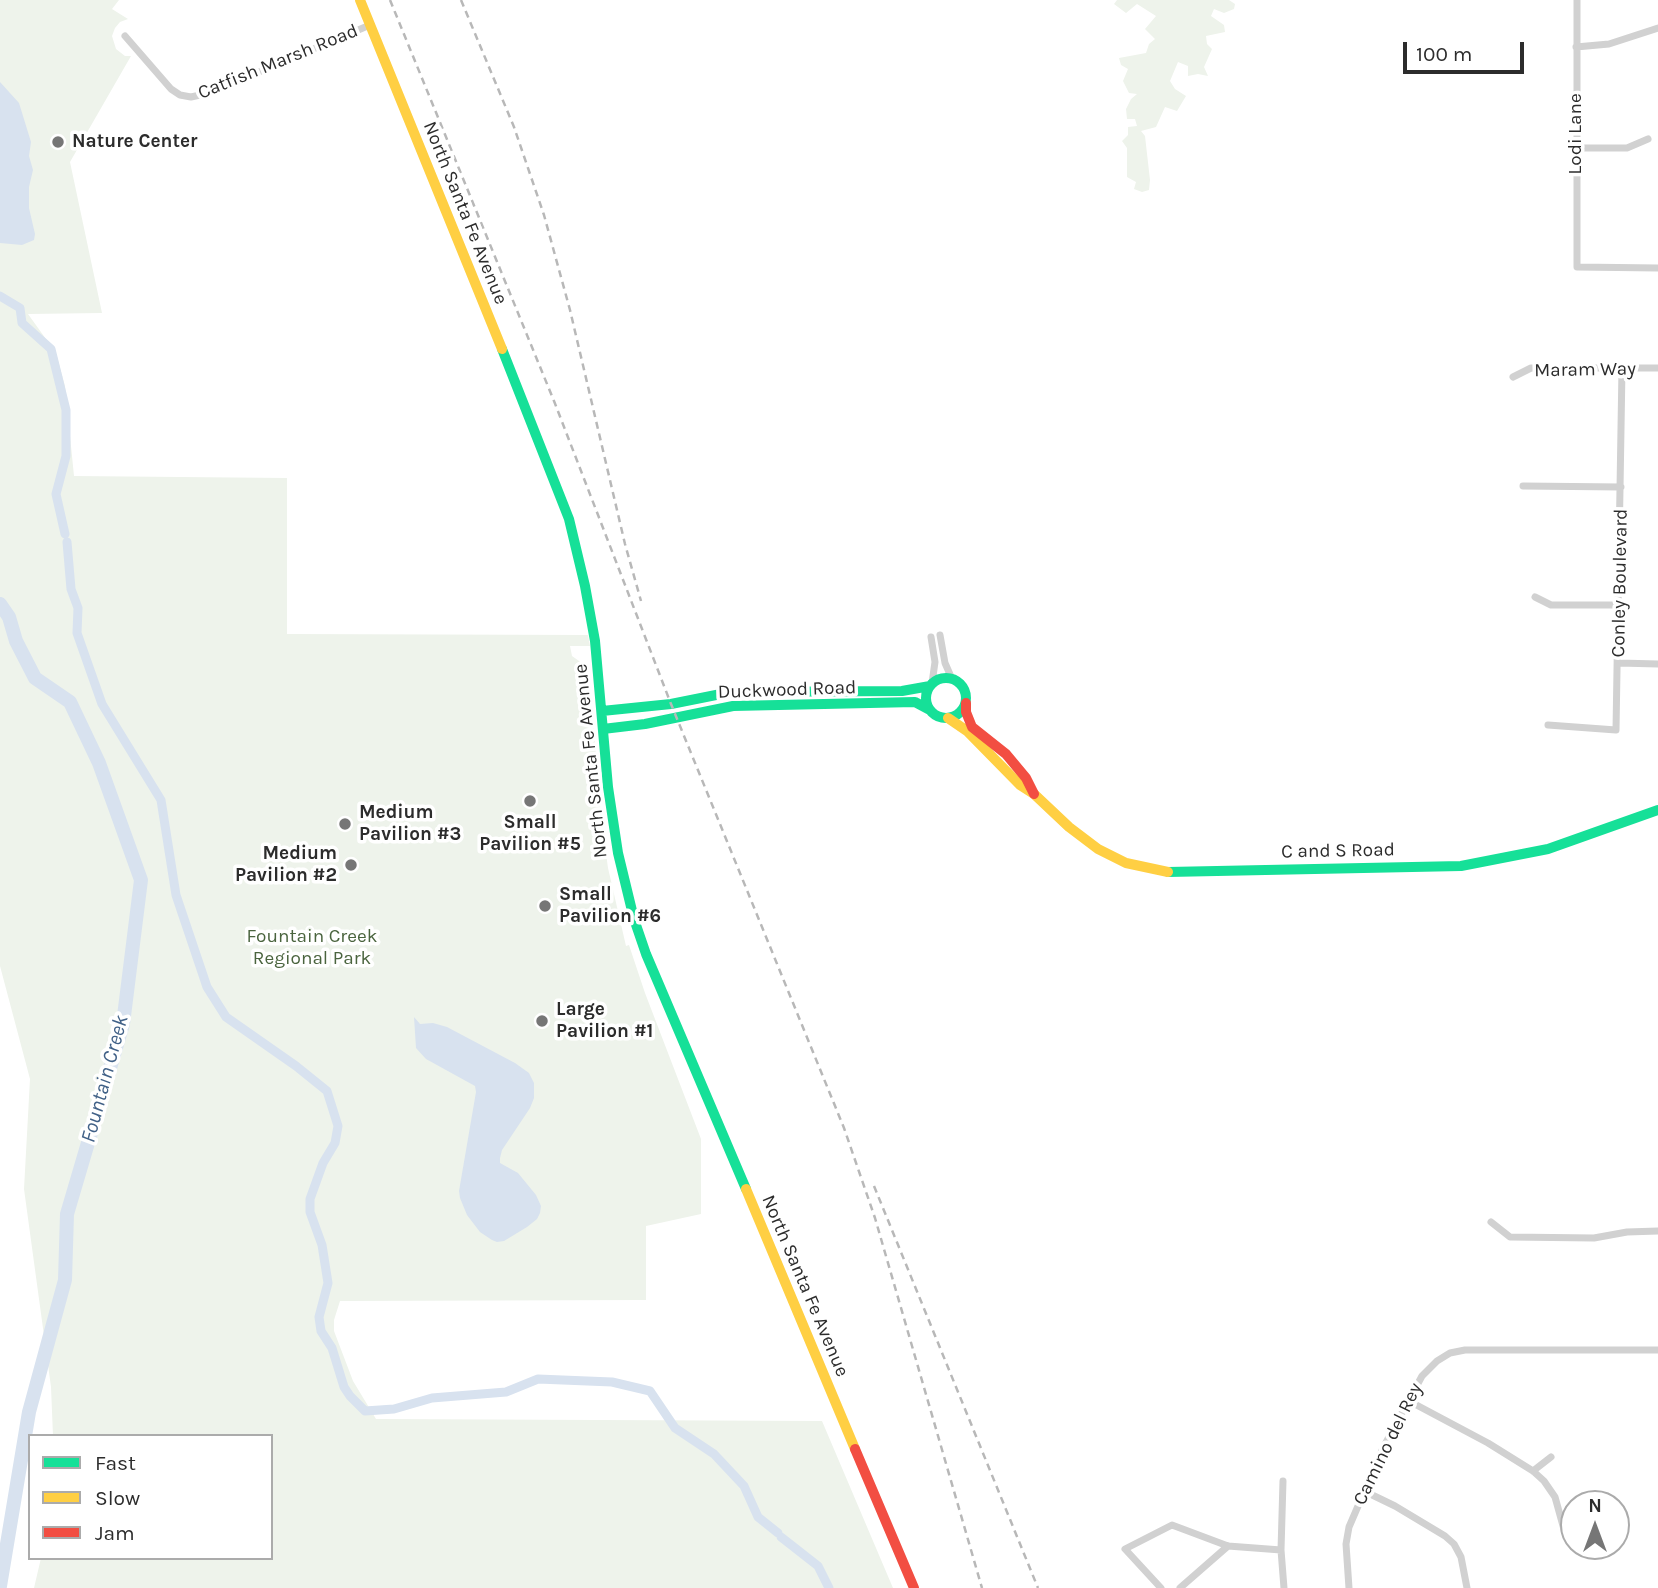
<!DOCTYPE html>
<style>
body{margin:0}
#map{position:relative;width:1658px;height:1588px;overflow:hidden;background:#fff;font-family:Karla,sans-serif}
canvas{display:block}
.legend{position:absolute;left:28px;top:1434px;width:245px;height:126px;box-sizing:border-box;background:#fff;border:2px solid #ababab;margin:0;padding:9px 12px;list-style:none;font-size:21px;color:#2c2c2c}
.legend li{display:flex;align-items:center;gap:14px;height:35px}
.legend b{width:35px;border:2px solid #ababab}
.north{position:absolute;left:1560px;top:1490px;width:70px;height:70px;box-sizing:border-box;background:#fff;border:2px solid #ababab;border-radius:50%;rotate:0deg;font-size:19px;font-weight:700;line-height:28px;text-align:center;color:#2c2c2c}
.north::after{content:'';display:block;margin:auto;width:24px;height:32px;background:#767676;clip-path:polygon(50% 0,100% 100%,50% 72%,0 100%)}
.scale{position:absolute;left:1403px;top:42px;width:121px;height:32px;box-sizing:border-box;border:4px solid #2c2c2c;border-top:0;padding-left:9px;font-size:21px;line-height:24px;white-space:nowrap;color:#2c2c2c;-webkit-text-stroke:5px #fff;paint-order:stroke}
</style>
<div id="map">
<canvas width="1658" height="1588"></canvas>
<ul class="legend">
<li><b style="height:9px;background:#16e098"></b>Fast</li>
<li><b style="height:9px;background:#ffcf43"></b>Slow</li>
<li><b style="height:9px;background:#f24e42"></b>Jam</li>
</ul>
<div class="north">N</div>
<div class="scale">100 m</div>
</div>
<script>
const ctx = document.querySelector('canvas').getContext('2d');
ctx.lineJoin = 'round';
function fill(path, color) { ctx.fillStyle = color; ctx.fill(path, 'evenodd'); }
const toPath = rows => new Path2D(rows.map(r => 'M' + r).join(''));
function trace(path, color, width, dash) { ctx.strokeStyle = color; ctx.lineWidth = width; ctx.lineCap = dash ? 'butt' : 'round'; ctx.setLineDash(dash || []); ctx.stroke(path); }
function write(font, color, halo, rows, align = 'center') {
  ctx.font = font + ' Karla,sans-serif'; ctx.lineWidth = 7; ctx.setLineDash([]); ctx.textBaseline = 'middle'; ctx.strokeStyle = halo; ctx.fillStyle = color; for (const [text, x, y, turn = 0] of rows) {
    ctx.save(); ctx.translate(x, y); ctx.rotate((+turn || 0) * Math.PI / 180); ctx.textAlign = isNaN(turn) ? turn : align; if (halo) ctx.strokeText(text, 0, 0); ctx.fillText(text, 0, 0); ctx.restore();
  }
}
fill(toPath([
 [0,0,119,0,112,9,128,19,120,22,115,28,112,36,116,49,125,56,131,56,70,162,102,313,28,314,56,353,65,386,74,476,287,478,287,634,588,635,590,646,570,646,572,656,589,668,601,817,608,868,626,946,629,945,645,993,701,1139,701,1214,646,1226,646,1300,340,1301,334,1320,334,1331,353,1381,376,1419,822,1421,893,1588,34,1588,41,1558,271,1558,271,1436,53,1436,51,1387,24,1189,30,1079,0,966],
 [1117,0,1229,0,1235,4,1234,9,1224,13,1214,9,1211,16,1224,25,1225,32,1206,36,1207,44,1212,49,1204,67,1208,76,1198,74,1188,76,1188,66,1178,62,1170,81,1175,89,1186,96,1177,111,1165,107,1156,127,1141,131,1145,136,1150,180,1149,190,1142,192,1134,189,1136,182,1127,177,1127,148,1122,141,1128,135,1128,127,1137,126,1135,119,1127,119,1126,109,1131,99,1137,94,1129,93,1123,81,1128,69,1121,65,1119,58,1146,53,1149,44,1155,39,1145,29,1156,16,1137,4,1126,13,1114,4]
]), '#eef3eb');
fill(toPath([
 [0,82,19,103,31,142,29,156,33,170,29,187,29,208,35,234,34,240,22,245,0,243],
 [414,1017,420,1024,433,1023,447,1027,515,1063,529,1073,534,1083,534,1098,530,1108,502,1150,500,1158,500,1163,518,1173,536,1195,541,1206,540,1213,537,1219,527,1227,504,1241,497,1242,492,1240,480,1232,467,1215,460,1198,459,1191,476,1092,475,1086,426,1059,416,1048]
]), '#d8e2ef');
trace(toPath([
 [0,296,20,308,22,323,51,349,66,410,66,456,56,494,65,534],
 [67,542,71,589,78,608,77,633,102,704,161,800,176,895,207,987,226,1017,296,1066,327,1091,338,1126,335,1143,323,1163,310,1199,310,1212,322,1245,328,1283,319,1317,321,1331,332,1348,344,1387,350,1396,365,1411,394,1409,432,1398,506,1392,538,1379,612,1382,650,1391,675,1428,714,1454,744,1486,758,1517,778,1533],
 [781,1537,818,1566,829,1588]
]), '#d8e2ef', 9);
trace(toPath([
 [0,604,9,617,16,641,35,678,70,702,99,763,141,880,123,1024,67,1214,65,1280,29,1412,0,1586]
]), '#d8e2ef', 14);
trace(toPath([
 [1577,0,1577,267,1658,268],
 [125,36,171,89,180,95,191,97,209,93,370,25],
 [1576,47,1609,44,1658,28],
 [1576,148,1627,148,1648,139],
 [1513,377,1531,368,1658,368],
 [1523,486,1621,487],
 [1535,597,1551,605,1618,605],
 [940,635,945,663,952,679],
 [931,637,935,662,932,683],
 [1619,663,1658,664],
 [1548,725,1616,730,1622,368],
 [1491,1222,1510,1237,1594,1238,1627,1232,1658,1231],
 [1409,1401,1488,1443,1533,1471,1544,1481,1555,1497,1565,1533],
 [1533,1471,1551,1457],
 [1283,1481,1281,1550,1284,1588],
 [1364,1491,1395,1506,1445,1536,1454,1544,1461,1557,1467,1588],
 [1161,1588,1125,1549,1172,1525,1228,1546,1281,1550],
 [1180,1588,1228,1546],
 [1349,1588,1346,1544,1349,1527,1383,1448,1422,1376,1437,1361,1450,1353,1465,1350,1658,1350]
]), '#d1d1d1', 7);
trace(toPath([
 [502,349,569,519,585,586,595,641,608,787,618,853,634,919,646,954,746,1189],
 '926 698a20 20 0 1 1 40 0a20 20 0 1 1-40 0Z',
 [602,711,671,704,731,692,902,691,930,686],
 [603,729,645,724,733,706,915,702,930,710],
 [1168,872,1461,866,1548,849,1658,810]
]), '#16e098', 10);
trace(toPath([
 [360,0,502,349],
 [948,718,967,731,1020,785,1034,794,1069,827,1098,849,1126,863,1168,872],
 [746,1189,855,1449]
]), '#ffcf43', 10);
trace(toPath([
 [966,703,966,712,972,727,1006,754,1026,778,1034,794],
 [855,1449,914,1588]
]), '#f24e42', 10);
trace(toPath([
 [390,0,554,401,671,704,844,1128,875,1218,982,1588],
 [461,0,514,127,544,215,570,310,625,544,641,601],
 [874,1186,1038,1588]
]), '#b8b8b8', 2.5, [7, 5]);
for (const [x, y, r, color] of [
 [58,142,7,"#767676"],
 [530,801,7,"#767676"],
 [345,824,7,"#767676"],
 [351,865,7,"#767676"],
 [545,906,7,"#767676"],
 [542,1021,7,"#767676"]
]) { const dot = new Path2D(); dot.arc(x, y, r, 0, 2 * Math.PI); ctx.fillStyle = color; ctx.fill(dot); trace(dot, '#fff', 2.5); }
write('19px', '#2c2c2c', '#fff', [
 ["Catfish Marsh Road",278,62,-22],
 ["Lodi Lane",1576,134,-90],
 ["North Santa Fe Avenue",465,213,68],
 ["Maram Way",1585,370,-1],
 ["Conley Boulevard",1620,583,-89],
 ["Duckwood Road",787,690,-2],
 ["North Santa Fe Avenue",591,761,-96],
 ["C and S Road",1338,851,-1],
 ["North Santa Fe Avenue",805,1286,67],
 ["Camino del Rey",1388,1444,-64]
]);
write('bold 19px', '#2c2c2c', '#fff', [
 ["Nature Center",72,142],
 ["Medium",359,813],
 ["Pavilion #3",359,835],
 ["Small",530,823,"center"],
 ["Pavilion #5",530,845,"center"],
 ["Medium",337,854,"right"],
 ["Pavilion #2",337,876,"right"],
 ["Small",559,895],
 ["Pavilion #6",559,917],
 ["Large",556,1010],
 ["Pavilion #1",556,1032]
], 'left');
write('19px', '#4a643e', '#fff', [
 ["Fountain Creek",312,937],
 ["Regional Park",312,959]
]);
write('italic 21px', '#416187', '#fff', [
 ["Fountain Creek",105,1079,-75]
]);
</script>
